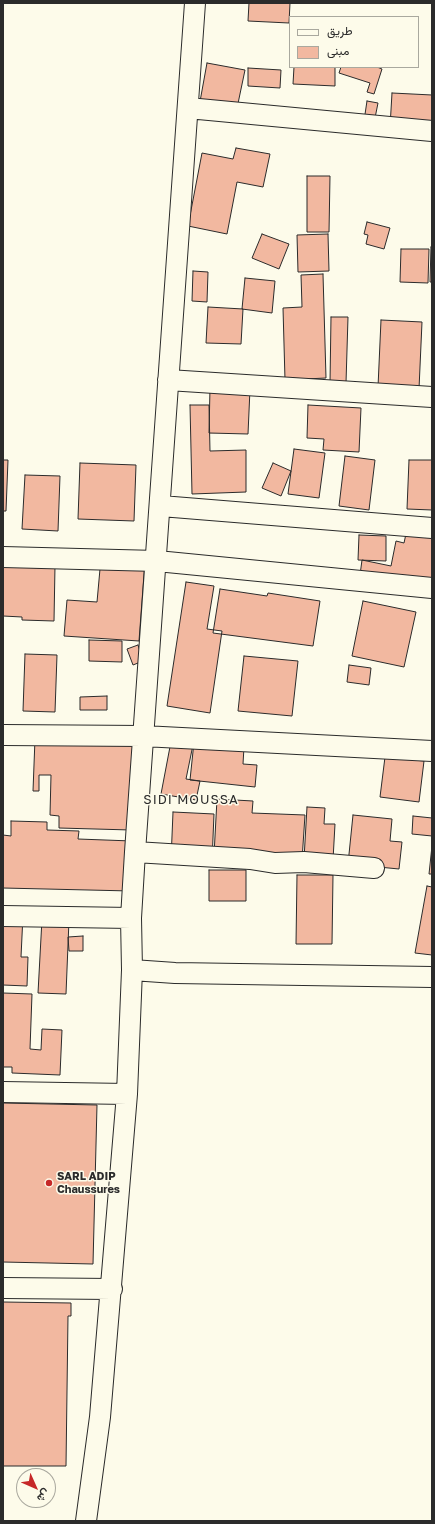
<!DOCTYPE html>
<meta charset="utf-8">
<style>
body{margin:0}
#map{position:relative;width:435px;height:1524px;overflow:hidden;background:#fdfbea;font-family:"Golos Text",Vazirmatn,sans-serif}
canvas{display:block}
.frame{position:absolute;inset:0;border:4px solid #2b2b2b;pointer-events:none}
.legend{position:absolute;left:289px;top:16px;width:130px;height:52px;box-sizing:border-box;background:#fdfbea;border:1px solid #a9a89e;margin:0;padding:5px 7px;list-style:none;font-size:12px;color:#2b2b2b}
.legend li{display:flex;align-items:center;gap:8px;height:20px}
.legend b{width:20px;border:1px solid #a9a89e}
.north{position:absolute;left:16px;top:1468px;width:40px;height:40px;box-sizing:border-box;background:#fdfbea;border:1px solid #a9a89e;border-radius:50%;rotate:135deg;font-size:11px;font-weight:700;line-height:16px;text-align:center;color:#2b2b2b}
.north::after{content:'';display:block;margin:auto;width:14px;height:18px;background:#c62828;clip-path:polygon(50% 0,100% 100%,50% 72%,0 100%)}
</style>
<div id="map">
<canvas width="435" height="1524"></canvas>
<div class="frame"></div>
<ul class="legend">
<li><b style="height:5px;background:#fdfbea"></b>طريق</li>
<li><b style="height:11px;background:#f2b8a0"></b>مبنى</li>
</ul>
<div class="north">ش</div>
</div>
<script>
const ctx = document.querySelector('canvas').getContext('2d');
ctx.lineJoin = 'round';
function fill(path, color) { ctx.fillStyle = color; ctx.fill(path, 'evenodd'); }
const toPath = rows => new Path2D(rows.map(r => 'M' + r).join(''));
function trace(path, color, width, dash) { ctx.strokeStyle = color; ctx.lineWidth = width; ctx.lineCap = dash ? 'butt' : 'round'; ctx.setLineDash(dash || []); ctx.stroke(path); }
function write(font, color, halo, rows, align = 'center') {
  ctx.font = font + ' "Golos Text",sans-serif'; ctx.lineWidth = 3; ctx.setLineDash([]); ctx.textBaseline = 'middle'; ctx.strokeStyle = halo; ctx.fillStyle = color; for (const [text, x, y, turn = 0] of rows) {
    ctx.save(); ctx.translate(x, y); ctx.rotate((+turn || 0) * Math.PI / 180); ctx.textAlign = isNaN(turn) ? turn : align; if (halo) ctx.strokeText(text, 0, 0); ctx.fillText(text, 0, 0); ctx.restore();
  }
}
const building = toPath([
 [249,3,290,3,289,23,248,21,249,3],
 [207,63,245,70,236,113,199,107,207,63],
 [294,67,335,67,335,86,293,84,294,67],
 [341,67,377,67,382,69,374,94,367,92,370,83,339,73,341,67],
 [248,68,281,70,280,88,248,86,248,68],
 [392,93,432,95,432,129,390,127,392,93],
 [367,101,378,103,374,123,364,121,367,101],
 [236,148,270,154,263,187,237,182,227,234,188,226,202,153,233,159,236,148],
 [307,176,330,176,329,232,307,232,307,176],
 [367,222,390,228,384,249,366,244,368,235,364,234,367,222],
 [262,234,289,244,279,269,252,258,262,234],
 [328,234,329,271,298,272,297,235,328,234],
 [431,247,432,247,432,282,430,282,431,247],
 [401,249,429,249,428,283,400,282,401,249],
 [193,271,208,272,207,302,192,301,193,271],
 [323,274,326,378,285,380,283,308,302,307,301,275,323,274],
 [245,278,275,281,272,313,242,309,245,278],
 [208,307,243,309,241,344,206,343,208,307],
 [331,317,348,317,346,383,330,383,331,317],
 [381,320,422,322,419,389,378,387,381,320],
 [210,388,250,389,248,434,209,433,210,388],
 [190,405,209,405,210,451,246,450,246,492,192,494,190,405],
 [308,405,361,408,359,452,323,450,324,439,307,438,308,405],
 [294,449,325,453,319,498,288,494,294,449],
 [345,456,375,460,369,510,339,506,345,456],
 [3,460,8,460,6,511,3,511,3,460],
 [409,460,432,460,432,510,407,509,409,460],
 [80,463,136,465,134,521,78,519,80,463],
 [273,463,291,471,281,496,262,488,273,463],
 [25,475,60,476,58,531,22,529,25,475],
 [409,520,432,524,432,588,360,575,362,560,391,566,396,541,404,543,409,520],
 [359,535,386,536,386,561,358,560,359,535],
 [101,558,145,561,139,641,64,636,67,600,97,602,101,558],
 [3,565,55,566,54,621,22,620,22,617,3,616,3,565],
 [186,582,214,586,207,629,222,631,210,713,167,706,186,582],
 [220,589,267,596,268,593,320,601,313,646,213,633,220,589],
 [363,601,416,612,404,667,352,656,363,601],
 [89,640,122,641,122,662,89,661,89,640],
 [138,645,143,661,133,665,127,649,138,645],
 [25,654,57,655,55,712,23,711,25,654],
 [244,656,298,661,292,716,238,711,244,656],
 [349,665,371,668,369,685,347,682,349,665],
 [107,696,107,710,80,710,80,697,107,696],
 [173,731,195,735,186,779,200,781,196,800,161,794,173,731],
 [35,739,135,742,131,830,59,828,59,816,50,815,51,775,39,775,39,791,33,791,35,739],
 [194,742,244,747,243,764,257,765,255,787,190,780,194,742],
 [385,757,424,761,419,802,380,797,385,757],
 [217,799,253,801,252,813,305,815,302,860,214,855,217,799],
 [307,807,325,808,324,824,335,824,333,860,304,859,307,807],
 [173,812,214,814,212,861,171,860,173,812],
 [353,815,392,819,390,841,402,842,399,869,348,864,353,815],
 [413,816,432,818,432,836,412,834,413,816],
 [11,821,47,822,47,830,79,831,78,839,132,841,131,891,3,888,3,835,11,836,11,821],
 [432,846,432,874,429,874,432,846],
 [209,870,246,870,246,901,209,901,209,870],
 [297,875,333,875,332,944,296,944,297,875],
 [427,886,432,887,432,955,415,953,427,886],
 [3,914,23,915,21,957,28,957,27,986,3,985,3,914],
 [42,919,69,920,66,994,38,993,42,919],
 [83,936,83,951,69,951,68,937,83,936],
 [3,993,32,994,30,1049,41,1050,42,1029,62,1030,60,1075,12,1073,12,1067,3,1067,3,993],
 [3,1103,97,1105,93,1264,3,1262,3,1103],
 [3,1302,71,1303,71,1316,68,1316,66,1466,3,1466,3,1302]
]);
fill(building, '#f2b8a0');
trace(building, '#2b2b2b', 1);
const street = toPath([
 [188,108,432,131],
 [168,380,432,397],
 [161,506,432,528],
 [3,557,157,561,432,588],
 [3,735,143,736,432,751],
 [135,852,250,859,275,863,304,862,374,868],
 [3,916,131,918],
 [132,970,175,973,432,977],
 [3,1092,127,1094],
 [3,1288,112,1289],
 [86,1521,100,1417,127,1094,132,970,131,918,135,852,195,3]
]);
trace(street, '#2b2b2b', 22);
trace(street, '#fdfbea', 20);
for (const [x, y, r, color] of [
 [49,1183,4,"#c62828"]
]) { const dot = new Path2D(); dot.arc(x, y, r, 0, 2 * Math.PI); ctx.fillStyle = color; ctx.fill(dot); trace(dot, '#fdfbea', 1.5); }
write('bold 11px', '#2b2b2b', '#fdfbea', [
 ["SARL ADIP",57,1177],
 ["Chaussures",57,1190]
], 'left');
ctx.letterSpacing = '1px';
write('13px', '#2b2b2b', '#fdfbea', [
 ["SIDI MOUSSA",191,800]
]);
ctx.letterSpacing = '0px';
</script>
